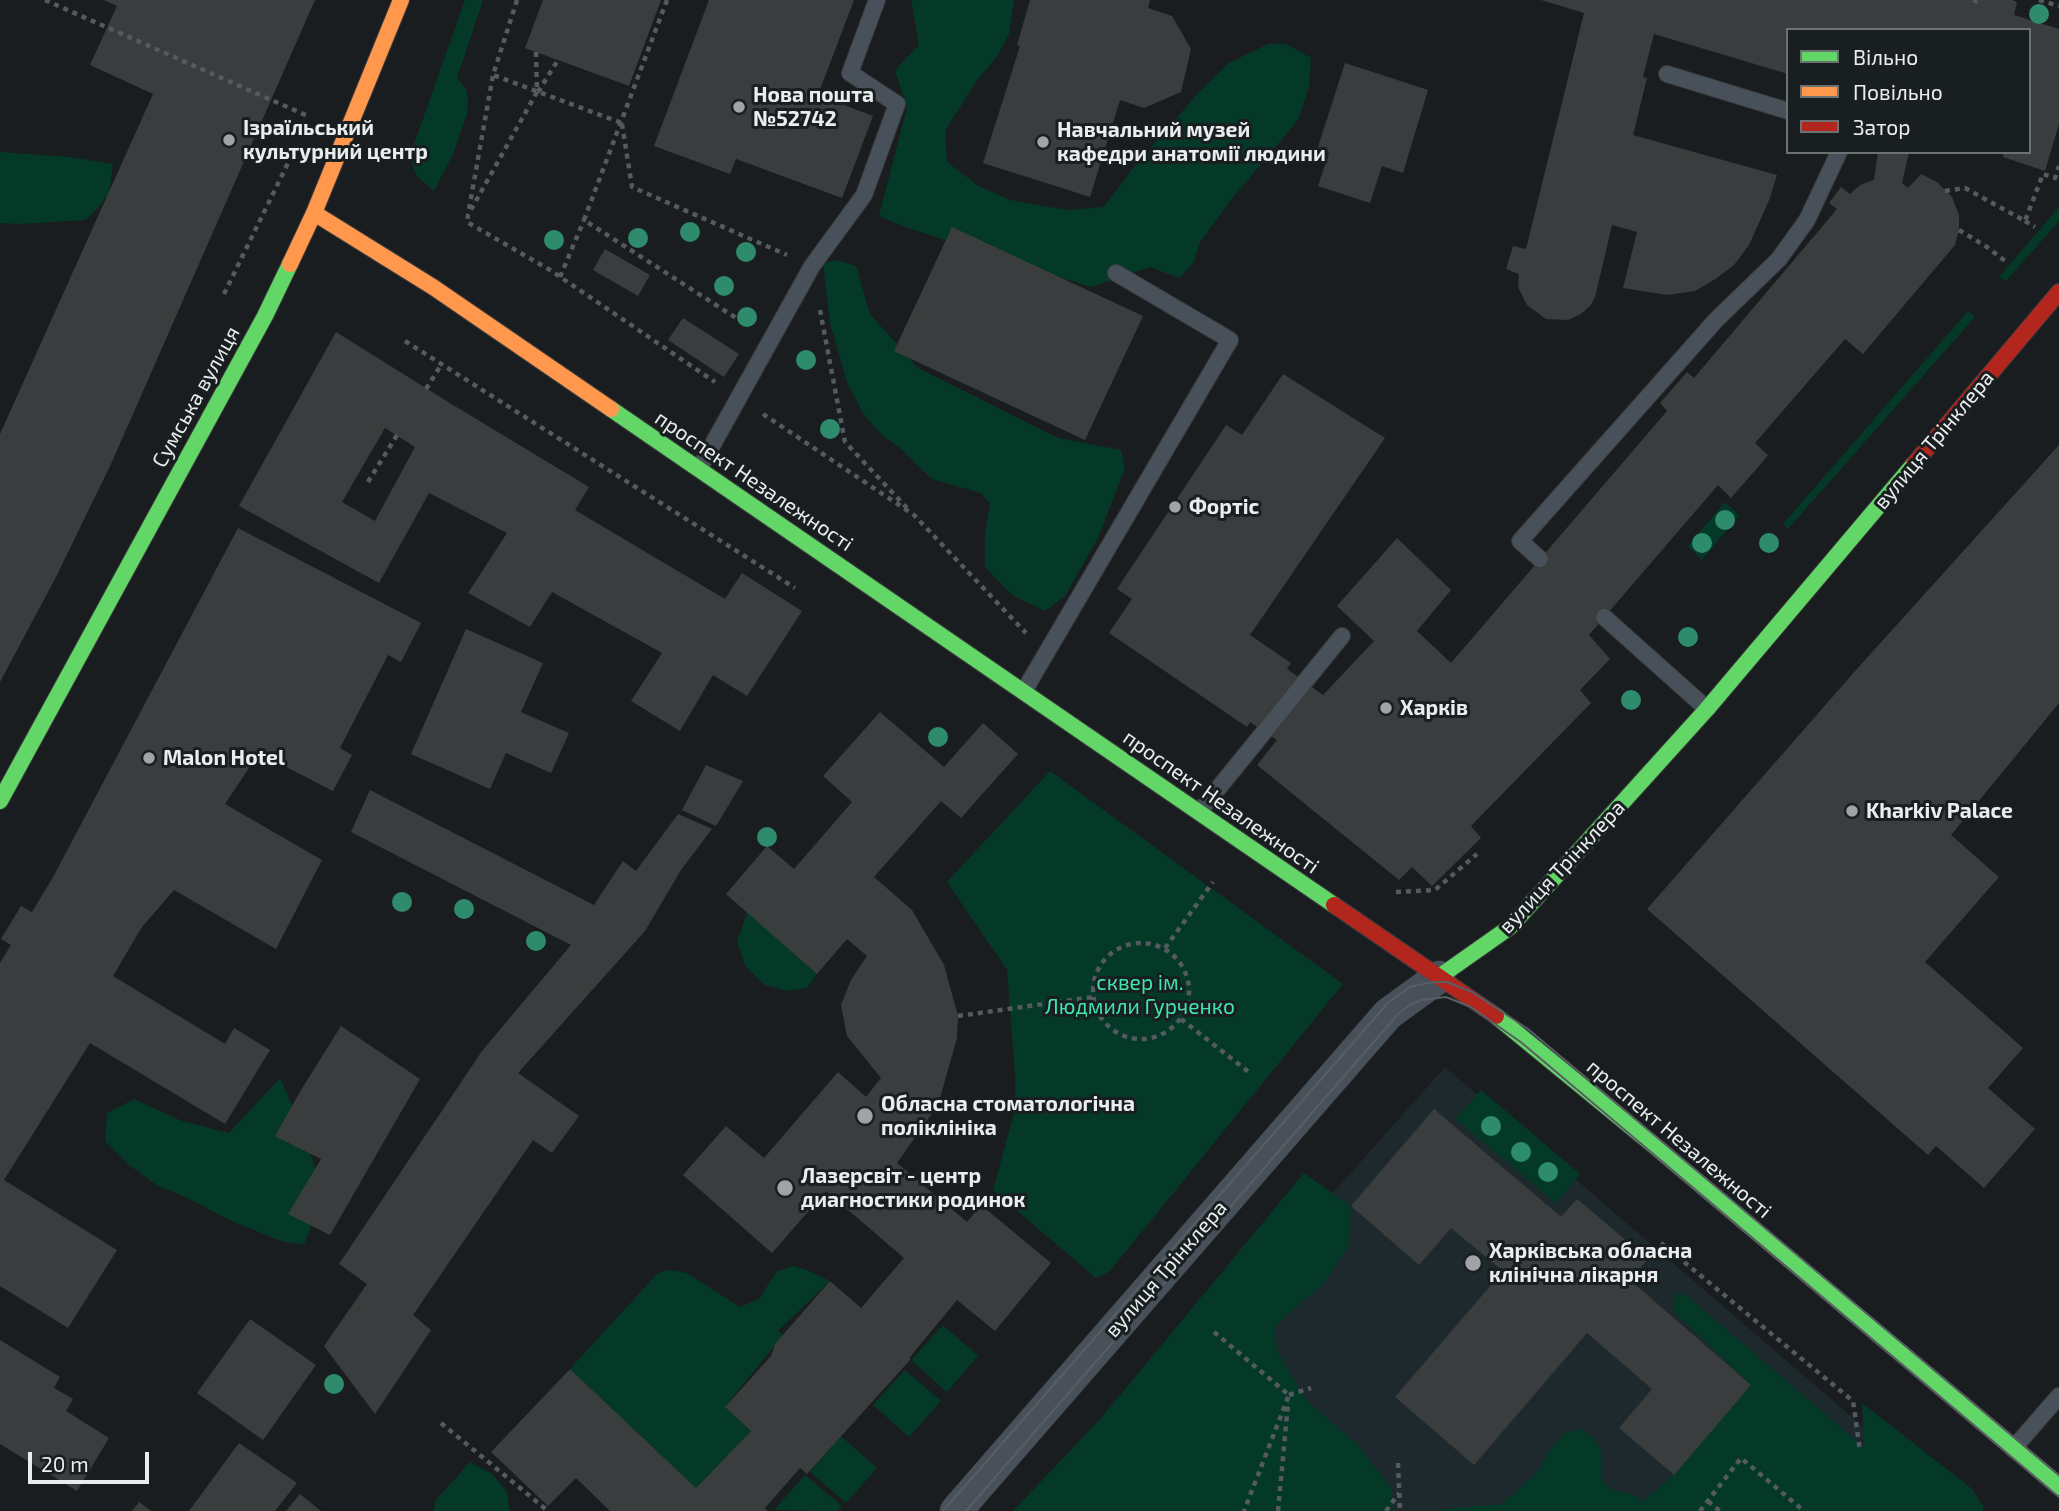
<!DOCTYPE html>
<meta charset="utf-8">
<style>
body{margin:0}
#map{position:relative;width:2059px;height:1511px;overflow:hidden;background:#1a1d1f;font-family:"Exo 2",sans-serif}
canvas{display:block}
.legend{position:absolute;left:1786px;top:28px;width:245px;height:126px;box-sizing:border-box;background:#191e20;border:2px solid #6c7172;margin:0;padding:9px 12px;list-style:none;font-size:21px;color:#e9edee}
.legend li{display:flex;align-items:center;gap:14px;height:35px}
.legend b{width:35px;border:2px solid #6c7172}
.scale{position:absolute;left:28px;top:1452px;width:121px;height:32px;box-sizing:border-box;border:4px solid #e9edee;border-top:0;padding-left:9px;font-size:21px;line-height:24px;white-space:nowrap;color:#e9edee;-webkit-text-stroke:5px #191e20;paint-order:stroke}
</style>
<div id="map">
<canvas width="2059" height="1511"></canvas>
<ul class="legend">
<li><b style="height:9px;background:#63d668"></b>Вільно</li>
<li><b style="height:9px;background:#ff974d"></b>Повільно</li>
<li><b style="height:9px;background:#b3261e"></b>Затор</li>
</ul>
<div class="scale">20 m</div>
</div>
<script>
const ctx = document.querySelector('canvas').getContext('2d');
ctx.lineJoin = 'round';
function fill(path, color) { ctx.fillStyle = color; ctx.fill(path, 'evenodd'); }
const toPath = rows => new Path2D(rows.map(r => 'M' + r).join(''));
function trace(path, color, width, dash) { ctx.strokeStyle = color; ctx.lineWidth = width; ctx.lineCap = dash ? 'butt' : 'round'; ctx.setLineDash(dash || []); ctx.stroke(path); }
function write(font, color, halo, rows, align = 'center') {
  ctx.font = font + ' "Exo 2",sans-serif'; ctx.lineWidth = 6; ctx.setLineDash([]); ctx.textBaseline = 'middle'; ctx.strokeStyle = halo; ctx.fillStyle = color; for (const [text, x, y, turn = 0] of rows) {
    ctx.save(); ctx.translate(x, y); ctx.rotate((+turn || 0) * Math.PI / 180); ctx.textAlign = isNaN(turn) ? turn : align; if (halo) ctx.strokeText(text, 0, 0); ctx.fillText(text, 0, 0); ctx.restore();
  }
}
fill(toPath([
 [1445,1067,1961,1511,1060,1511,1333,1193]
]), '#1e292d');
fill(toPath([
 [465,0,483,0,457,78,466,89,468,99,467,114,453,154,434,191,416,175,411,161,413,147],
 [911,0,1014,0,1009,34,996,58,978,79,945,131,947,162,980,187,1010,200,1066,210,1104,207,1133,168,1199,92,1229,63,1268,44,1286,44,1311,58,1309,87,1298,120,1230,201,1199,244,1194,262,1179,278,1150,267,1091,287,905,227,879,216,907,107,895,70,919,45],
 [0,152,69,157,113,164,109,193,97,209,85,220,20,224,0,223],
 [2059,207,2059,221,2006,281,1999,277],
 [836,260,856,266,870,314,918,368,1058,438,1121,450,1125,468,1098,538,1065,596,1045,611,1012,595,985,567,985,534,990,504,981,493,932,479,900,448,883,436,864,415,847,382,830,323,823,264],
 [1968,311,1975,317,1788,529,1783,524],
 [1725,502,1739,515,1702,560,1688,546],
 [1050,771,1343,984,1110,1271,1096,1278,993,1190,1015,1110,1015,1074,1007,970,947,882],
 [747,912,817,974,807,988,788,991,765,985,746,967,737,942],
 [280,1078,300,1124,322,1188,309,1232,304,1244,284,1242,234,1222,183,1196,158,1186,129,1165,105,1141,107,1113,134,1099,182,1121,229,1133],
 [1481,1090,1580,1174,1556,1203,1456,1119],
 [1304,1173,1351,1206,1348,1247,1323,1285,1291,1311,1275,1327,1277,1351,1308,1402,1357,1444,1392,1489,1393,1511,1013,1511,1102,1417],
 [793,1266,807,1270,830,1281,778,1331,783,1335,725,1407,751,1431,696,1488,570,1369,658,1273,670,1270,687,1273,740,1307,759,1299,776,1272],
 [1677,1293,1687,1296,1864,1447,1862,1403,1971,1488,1983,1506,1983,1511,1440,1511,1444,1509,1502,1504,1538,1472,1549,1451,1564,1434,1580,1428,1594,1439,1602,1452,1601,1480,1611,1489,1637,1496,1642,1502,1674,1475,1751,1385,1674,1312,1673,1306],
 [943,1325,978,1356,947,1392,911,1360],
 [905,1370,941,1401,909,1437,873,1405],
 [841,1436,877,1468,846,1503,810,1472],
 [470,1462,492,1474,507,1492,510,1511,434,1511,435,1501],
 [805,1475,842,1506,837,1511,774,1510]
]), '#043928');
fill(toPath([
 [104,0,315,0,111,464,56,577,0,682,0,434,153,94,90,65,117,6],
 [543,0,661,0,629,86,525,48],
 [709,0,854,0,818,95,873,116,842,198,736,159,730,174,654,146],
 [1030,0,1150,0,1148,8,1172,16,1191,49,1181,92,1144,108,1120,100,1090,197,983,163,1020,46,1017,45],
 [1541,0,2012,0,2017,2,2014,15,2059,29,2059,124,2045,171,2003,157,2004,152,2029,152,2029,30,1788,30,1788,74,1654,34,1643,77,1647,78,1633,135,1777,175,1770,198,1749,245,1734,265,1717,278,1695,291,1667,295,1623,288,1637,232,1612,225,1595,297,1590,306,1581,314,1568,320,1546,319,1527,305,1518,287,1519,274,1506,269,1513,246,1526,249,1584,13],
 [1345,63,1428,90,1403,173,1382,166,1370,203,1318,186,1329,153,1317,150],
 [1878,152,1909,152,1902,183,1908,188,1921,174,1937,182,1952,197,1959,215,1959,230,1955,245,1863,354,1845,339,1755,443,1768,455,1759,466,1731,498,1718,485,1589,635,1610,659,1580,690,1591,703,1471,826,1481,838,1432,886,1412,867,1399,880,1257,765,1277,740,1250,722,1247,727,1109,633,1132,599,1117,589,1226,425,1242,435,1283,374,1385,438,1250,635,1291,663,1287,669,1323,695,1374,641,1337,606,1397,538,1451,590,1417,631,1451,663,1667,411,1660,403,1687,372,1694,378,1837,209,1829,203,1841,187,1850,194,1860,185,1874,180],
 [952,227,1143,316,1085,440,894,351],
 [605,249,650,275,638,296,593,270],
 [683,318,739,354,724,377,668,340],
 [336,332,453,405,589,487,575,510,725,599,742,573,802,611,747,696,713,675,680,731,631,701,662,653,552,592,530,627,468,593,507,533,429,493,379,583,239,506],
 [385,428,415,447,375,521,342,502],
 [2059,445,2059,703,1951,835,1999,877,1925,962,2023,1048,1988,1088,2035,1129,1984,1188,1936,1146,1928,1155,1647,909,1856,670],
 [238,528,421,623,401,662,388,655,340,748,352,755,333,791,259,753,225,804,322,860,276,949,174,890,142,927,113,976,225,1044,234,1028,270,1050,225,1124,90,1043,4,1180,117,1250,68,1328,0,1286,0,963,11,945,1,939,21,906,32,912,52,879],
 [466,629,543,663,521,712,569,733,551,773,506,753,490,789,411,754],
 [880,712,944,767,983,723,1018,754,961,818,941,801,874,877,912,910,944,965,958,1016,957,1038,938,1105,897,1163,967,1222,981,1205,1051,1263,995,1331,957,1300,910,1357,910,1360,807,1474,800,1468,765,1508,768,1511,610,1511,576,1478,548,1506,491,1452,570,1369,696,1488,751,1431,725,1407,771,1356,775,1344,830,1281,861,1308,904,1258,826,1191,772,1253,683,1175,726,1126,764,1158,838,1072,866,1097,881,1078,847,1036,841,1005,851,980,867,956,847,939,817,974,726,894,767,846,794,869,852,802,823,776],
 [706,765,743,781,716,826,682,810],
 [370,790,594,905,623,861,636,871,678,814,712,829,681,870,645,931,518,1073,579,1116,552,1153,533,1140,413,1315,431,1330,375,1414,324,1346,367,1284,339,1264,482,1051,571,945,351,832],
 [341,1026,420,1079,330,1235,288,1214,321,1159,275,1136,301,1090],
 [1434,1109,1561,1217,1577,1199,1648,1259,1630,1280,1751,1385,1674,1475,1619,1428,1652,1389,1587,1333,1474,1465,1395,1397,1503,1271,1451,1228,1419,1265,1351,1206],
 [250,1319,316,1365,263,1440,197,1393],
 [0,1340,60,1377,54,1388,73,1399,66,1411,109,1438,77,1491,0,1444],
 [239,1443,297,1483,275,1511,189,1511],
 [300,1494,321,1511,286,1511],
 [139,1502,151,1511,132,1511]
]), '#3a3d3d');
const lane = toPath([
 [1667,74,1788,111],
 [699,469,812,266,864,195,897,104,850,73,877,0],
 [1540,559,1520,541,1716,320,1779,259,1807,220,1839,152],
 [1604,617,1707,709],
 [1024,691,1230,340,1116,273],
 [1199,812,1342,636],
 [2013,1449,2059,1396]
]);
const street = toPath([
 [956,1511,1388,1014,1439,977]
]);
const fast = toPath([
 [611,409,1334,905],
 [0,801,265,316,290,264],
 [1439,977,1510,927,1707,709,1914,464],
 [1496,1016,1657,1148,2059,1487]
]);
const slow = toPath([
 [314,213,433,287,611,409],
 [290,264,314,213,401,0]
]);
const jam = toPath([
 [1914,464,2059,292],
 [1334,905,1496,1016]
]);
trace(lane, '#383a3b', 18);
trace(street, '#383a3b', 33);
trace(fast, '#383a3b', 18);
trace(slow, '#383a3b', 18);
trace(jam, '#383a3b', 18);
trace(toPath([
 [45,0,310,117],
 [517,0,493,75,622,123],
 [667,0,584,220,747,325],
 [2039,0,2059,6],
 [1975,3,1976,0],
 [536,52,537,92,468,215,467,222,550,270,715,382],
 [538,92,558,60],
 [622,124,632,187,787,255],
 [1945,191,1965,188,2025,221,2043,174,2055,178,2059,166],
 [469,209,493,75],
 [2025,221,2035,227],
 [1959,230,1987,247,2005,261],
 [560,277,584,220],
 [224,294,288,163],
 [820,310,845,442,907,508],
 [405,341,795,588],
 [426,389,441,365],
 [763,414,914,515,1026,633],
 [368,482,397,435],
 [1396,892,1435,890,1477,854],
 '1093 991a48 48 0 1 1 96 0a48 48 0 1 1-96 0Z',
 [1165,948,1213,882],
 [958,1016,1093,997],
 [1181,1019,1250,1073],
 [1661,1243,1853,1401,1860,1451],
 [1214,1332,1289,1395,1244,1511],
 [1289,1395,1311,1388],
 [441,1423,548,1511],
 [1398,1463,1400,1511],
 [1708,1501,1720,1511],
 [1278,1511,1288,1404],
 [1386,1511,1399,1493],
 [1700,1511,1741,1458,1804,1511]
]), '#545a5f', 4.5, [5, 5]);
trace(lane, '#485159', 16);
trace(street, '#485159', 32);
trace(fast, '#63d668', 16);
trace(slow, '#ff974d', 16);
trace(jam, '#b3261e', 16);
trace(toPath([
 [943,1511,1388,1003,1410,987,1433,982,1447,982,1472,992,1528,1029,2059,1475],
 [966,1511,1398,1014,1411,1004,1422,1000,1446,997,1471,1007,1522,1043,2059,1497]
]), '#585e64', 2);
ctx.fillStyle = '#2e8b6c';
for (const [x, y] of [
 [2039,14],
 [690,232],
 [638,238],
 [554,240],
 [746,252],
 [724,286],
 [747,317],
 [806,360],
 [830,429],
 [1725,520],
 [1702,543],
 [1769,543],
 [1688,637],
 [1631,700],
 [938,737],
 [767,837],
 [402,902],
 [464,909],
 [536,941],
 [1491,1126],
 [1521,1152],
 [1548,1172],
 [334,1384]
]) { ctx.beginPath(); ctx.arc(x, y, 10, 0, 2 * Math.PI); ctx.fill(); }
for (const [x, y, r, color] of [
 [739,107,7,"#a1a4a6"],
 [229,140,7,"#a1a4a6"],
 [1043,142,7,"#a1a4a6"],
 [1175,507,7,"#a1a4a6"],
 [1386,708,7,"#a1a4a6"],
 [149,758,7,"#a1a4a6"],
 [1852,811,7,"#a1a4a6"],
 [865,1116,9,"#a1a4a6"],
 [785,1188,9,"#a1a4a6"],
 [1473,1263,9,"#a1a4a6"]
]) { const dot = new Path2D(); dot.arc(x, y, r, 0, 2 * Math.PI); ctx.fillStyle = color; ctx.fill(dot); trace(dot, '#191e20', 2.5); }
write('bold 21px', '#e9edee', '#191e20', [
 ["Нова пошта",753,95],
 ["№52742",753,119],
 ["Ізраїльський",243,128],
 ["культурний центр",243,152],
 ["Навчальний музей",1057,130],
 ["кафедри анатомії людини",1057,154],
 ["Фортiс",1189,507],
 ["Харків",1400,708],
 ["Malon Hotel",163,758],
 ["Kharkiv Palace",1866,811],
 ["Обласна стоматологічна",881,1104],
 ["поліклініка",881,1128],
 ["Лазерсвіт - центр",801,1176],
 ["диагностики родинок",801,1200],
 ["Харківська обласна",1489,1251],
 ["клінічна лікарня",1489,1275]
], 'left');
write('21px', '#e9edee', '#191e20', [
 ["Сумська вулиця",196,397,-61],
 ["вулиця Трінклера",1934,440,-50],
 ["проспект Незалежності",754,481,34],
 ["проспект Незалежності",1221,802,35],
 ["вулиця Трінклера",1562,867,-47],
 ["проспект Незалежності",1679,1139,40],
 ["вулиця Трінклера",1166,1269,-49]
]);
write('21px', '#3fe5ab', '#191e20', [
 ["сквер ім.",1140,983],
 ["Людмили Гурченко",1140,1007]
]);
</script>
